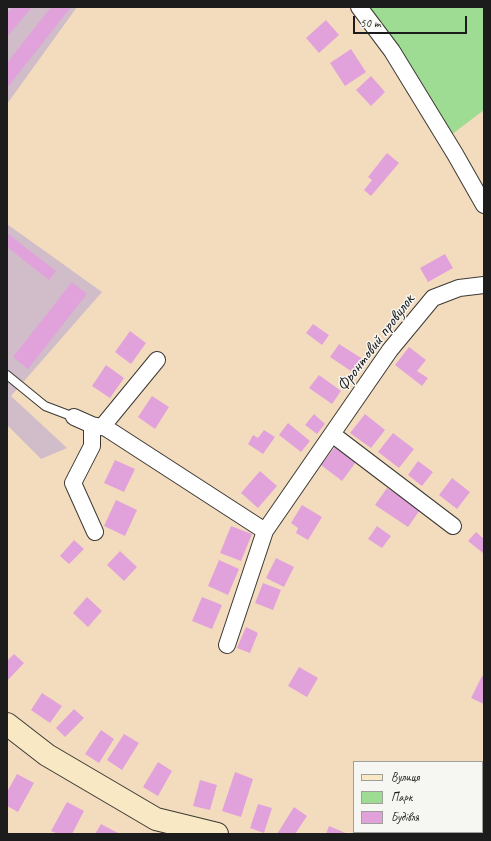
<!DOCTYPE html>
<meta charset="utf-8">
<style>
body{margin:0}
#map{position:relative;width:491px;height:841px;overflow:hidden;background:#f3dcbd;font-family:Caveat,sans-serif}
canvas{display:block}
.frame{position:absolute;inset:0;border:8px solid #1c1c1c;pointer-events:none}
.legend{position:absolute;left:353px;top:761px;width:130px;height:72px;box-sizing:border-box;background:#f6f6f2;border:1px solid #9f9f9c;margin:0;padding:5px 7px;list-style:none;font-size:12px;color:#1c1c1c}
.legend li{display:flex;align-items:center;gap:8px;height:20px}
.legend b{width:20px;border:1px solid #9f9f9c}
.scale{position:absolute;left:353px;top:16px;width:114px;height:18px;box-sizing:border-box;border:2px solid #1c1c1c;border-top:0;padding-left:5px;font-size:12px;line-height:14px;white-space:nowrap;color:#1c1c1c;-webkit-text-stroke:3px #f6f6f2;paint-order:stroke}
</style>
<div id="map">
<canvas width="491" height="841"></canvas>
<div class="frame"></div>
<ul class="legend">
<li><b style="height:5px;background:#f8e8c3"></b>Вулиця</li>
<li><b style="height:11px;background:#9ddc92"></b>Парк</li>
<li><b style="height:11px;background:#e1a2db"></b>Будівля</li>
</ul>
<div class="scale">50 m</div>
</div>
<script>
const ctx = document.querySelector('canvas').getContext('2d');
ctx.lineJoin = 'round';
function fill(path, color) { ctx.fillStyle = color; ctx.fill(path, 'evenodd'); }
const toPath = rows => new Path2D(rows.map(r => 'M' + r).join(''));
function trace(path, color, width, dash) { ctx.strokeStyle = color; ctx.lineWidth = width; ctx.lineCap = dash ? 'butt' : 'round'; ctx.setLineDash(dash || []); ctx.stroke(path); }
function write(font, color, halo, rows, align = 'center') {
  ctx.font = font + ' Caveat,sans-serif'; ctx.lineWidth = 3; ctx.setLineDash([]); ctx.textBaseline = 'middle'; ctx.strokeStyle = halo; ctx.fillStyle = color; for (const [text, x, y, turn = 0] of rows) {
    ctx.save(); ctx.translate(x, y); ctx.rotate((+turn || 0) * Math.PI / 180); ctx.textAlign = isNaN(turn) ? turn : align; if (halo) ctx.strokeText(text, 0, 0); ctx.fillText(text, 0, 0); ctx.restore();
  }
}
fill(toPath([
 [7,7,77,7,7,104],
 [7,224,102,292,11,396,67,448,41,459,7,425]
]), '#d1bdca');
fill(toPath([
 [367,7,484,7,484,110,451,135]
]), '#9ddc92');
fill(toPath([
 [13,7,32,7,7,37,7,14],
 [51,7,71,7,7,88,7,63],
 [326,20,339,35,319,53,306,38],
 [351,49,366,72,345,86,330,63],
 [371,76,385,92,371,106,356,90],
 [387,153,399,163,371,196,364,190,372,180,368,177],
 [7,233,56,271,49,280,7,247],
 [445,254,453,268,428,282,420,268],
 [72,282,87,294,28,369,13,357],
 [313,324,329,335,322,345,306,333],
 [130,331,146,343,131,364,115,352],
 [339,344,366,361,357,375,330,357],
 [409,347,426,360,417,371,428,378,422,386,395,365],
 [106,365,124,378,110,398,92,386],
 [319,375,341,391,332,404,309,388],
 [152,396,169,407,155,429,138,417],
 [314,414,325,424,317,434,305,425],
 [365,414,385,430,371,448,350,433],
 [288,423,310,441,301,452,279,435],
 [264,430,275,437,263,454,248,444,253,435,258,438],
 [393,433,414,449,399,468,378,452],
 [335,447,356,462,342,481,321,465],
 [115,460,135,469,124,492,104,483],
 [418,461,433,472,422,486,408,475],
 [260,471,277,486,258,508,241,493],
 [452,478,470,492,457,509,439,495],
 [387,488,420,510,408,527,375,505],
 [116,500,137,510,125,536,104,526],
 [302,505,322,517,308,540,296,533,298,528,291,523],
 [231,526,252,534,241,561,220,553],
 [377,526,391,536,382,548,368,539],
 [476,532,484,539,484,551,483,553,468,541],
 [74,540,84,549,69,564,60,556],
 [120,551,137,567,124,581,107,565],
 [276,558,294,567,284,587,266,578],
 [219,560,239,569,228,595,208,586],
 [263,583,281,590,273,610,255,603],
 [87,597,102,611,88,627,73,613],
 [202,597,222,605,212,629,192,621],
 [246,627,258,633,250,653,237,648],
 [14,654,24,663,7,681,7,661],
 [299,667,318,678,307,697,288,686],
 [482,676,484,677,484,704,471,698],
 [42,693,62,706,50,723,31,710],
 [74,709,84,718,65,737,56,728],
 [101,730,114,739,99,763,85,754],
 [124,734,139,743,122,770,107,760],
 [158,762,172,771,158,796,143,787],
 [235,772,253,779,241,817,222,811],
 [17,774,34,783,18,812,7,806,7,792],
 [200,780,217,785,210,810,193,806],
 [67,802,84,811,72,834,58,834,51,831],
 [258,804,272,808,264,833,250,828],
 [294,807,307,816,295,834,277,834],
 [101,824,118,833,117,834,95,834],
 [329,826,348,834,326,834]
]), '#e1a2db');
const lane = toPath([
 [7,375,45,406,74,417]
]);
const street = toPath([
 [359,7,392,51,455,154,484,205],
 [74,417,92,425,106,428,265,531],
 [92,425,92,446,73,483,95,532],
 [102,427,157,360],
 [332,434,453,526],
 [227,645,265,531,390,350,433,298,459,288,484,285]
]);
const secondary = toPath([
 [7,724,47,755,156,819,217,834]
]);
trace(lane, '#3c3934', 10);
trace(street, '#3c3934', 18);
trace(secondary, '#3c3934', 24);
trace(lane, '#fff', 8);
trace(street, '#fff', 16);
trace(secondary, '#f8e8c3', 22);
write('17px', '#1c1c1c', '#f6f6f2', [
 ["Фронтовий провулок",376,343,-53]
]);
</script>
